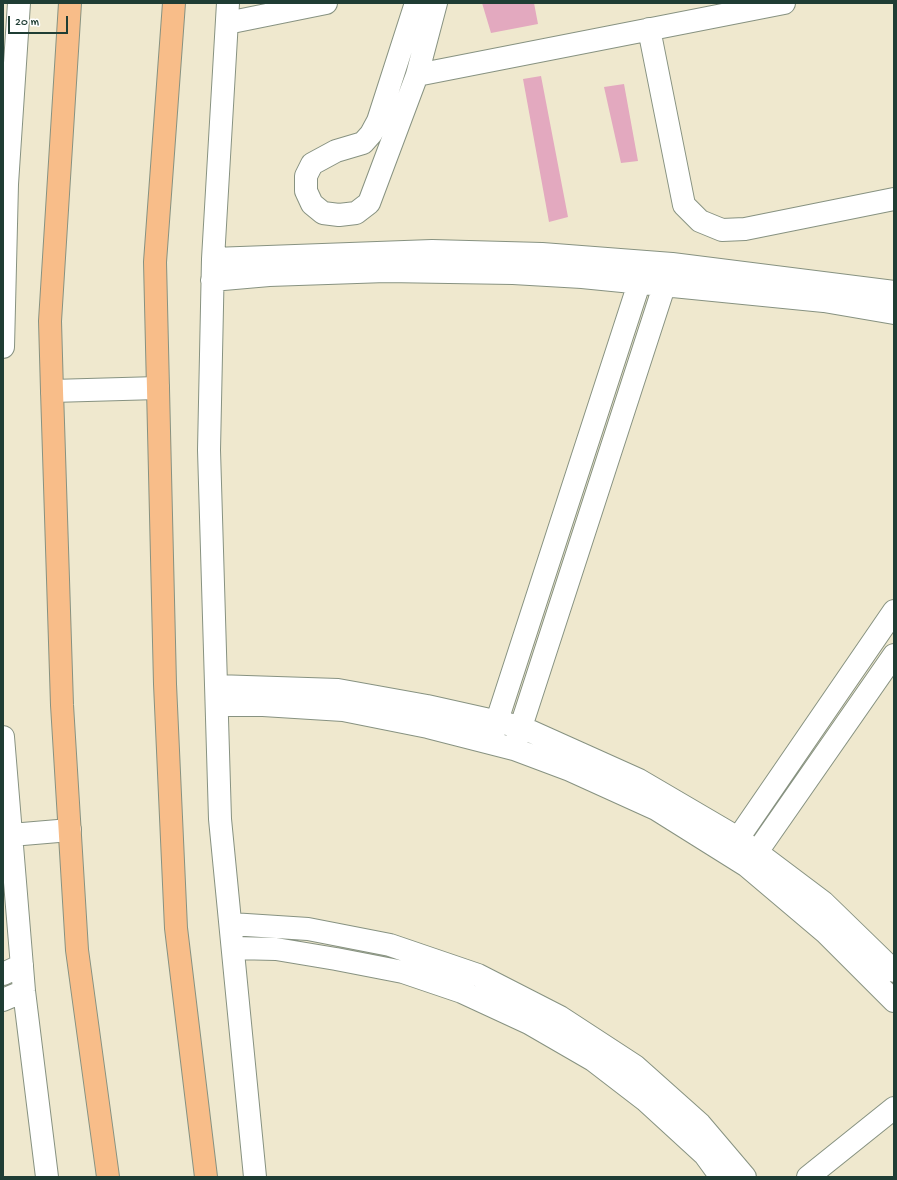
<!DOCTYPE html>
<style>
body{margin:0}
#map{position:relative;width:897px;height:1180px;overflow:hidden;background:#efe8ce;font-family:"Gochi Hand",sans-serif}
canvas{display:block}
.frame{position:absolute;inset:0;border:4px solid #1f3d34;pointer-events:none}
.scale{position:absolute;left:8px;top:16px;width:60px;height:18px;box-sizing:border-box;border:2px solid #1f3d34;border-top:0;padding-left:5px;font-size:12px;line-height:14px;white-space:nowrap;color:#1f3d34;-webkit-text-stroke:3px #fff;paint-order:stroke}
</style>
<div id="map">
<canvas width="897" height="1180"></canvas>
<div class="frame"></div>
<div class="scale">20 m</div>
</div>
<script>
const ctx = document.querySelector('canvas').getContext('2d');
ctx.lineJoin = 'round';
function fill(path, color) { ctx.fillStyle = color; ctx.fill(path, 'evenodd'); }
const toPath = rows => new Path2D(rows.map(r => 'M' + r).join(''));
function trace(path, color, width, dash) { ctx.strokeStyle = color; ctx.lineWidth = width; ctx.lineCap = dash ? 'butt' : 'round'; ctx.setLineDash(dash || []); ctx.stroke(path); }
fill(toPath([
 [482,3,534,3,538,24,491,33],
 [541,76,568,217,549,222,523,79],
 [624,84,638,161,621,163,604,87]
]), '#e3a9bf');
const minor = toPath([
 [228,3,213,259,209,450,220,819,255,1177],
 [416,3,378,121,371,134,363,143,336,151,312,164,306,176,306,191,312,204,323,213,339,215,356,213,369,203,417,75,436,3],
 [227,23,326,3],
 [649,29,684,205,700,221,722,230,745,229,894,199],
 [417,75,784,3],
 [213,259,432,251,542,254,672,264,894,292],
 [212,280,269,275,386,271,513,273,582,277,824,301,894,313],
 [3,347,7,184,19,3],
 [52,391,158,388],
 [216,686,338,690,427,706,521,727,639,780,738,838,823,902,894,971],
 [217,705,263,705,343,710,428,727,514,749,570,770,656,809,747,866,825,932,894,1001],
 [492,736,644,268],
 [3,737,24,991,47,1177],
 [516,742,669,271],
 [11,835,70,830],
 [730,850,894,611],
 [750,862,894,655],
 [231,924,308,929,390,945,478,975,560,1017,635,1066,700,1124,745,1177],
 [233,948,276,949,336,959,403,972,462,992,529,1023,593,1060,645,1100,705,1155,721,1177],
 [3,974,22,965],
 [3,1000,24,991],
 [808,1177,894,1108]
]);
const major = toPath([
 [70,3,50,321,52,391,62,705,77,950,108,1177],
 [174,3,155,262,165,684,176,928,206,1177]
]);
trace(minor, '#879281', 24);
trace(major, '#879281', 24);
trace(minor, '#fff', 22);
trace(major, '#f8bd89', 22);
</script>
